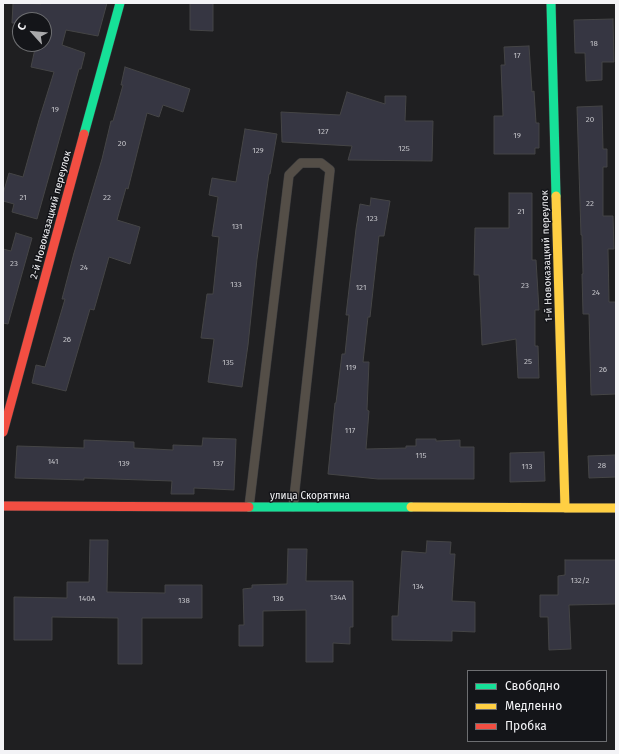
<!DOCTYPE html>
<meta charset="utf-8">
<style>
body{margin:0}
#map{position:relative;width:619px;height:754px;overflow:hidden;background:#1f1f21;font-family:"Fira Sans",sans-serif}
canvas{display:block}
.frame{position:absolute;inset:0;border:4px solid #f3f3f6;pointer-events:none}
.legend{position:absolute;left:467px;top:670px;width:140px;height:72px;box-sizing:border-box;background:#141519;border:1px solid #6d6e71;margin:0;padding:5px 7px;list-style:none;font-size:12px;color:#f3f3f6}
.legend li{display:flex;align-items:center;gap:8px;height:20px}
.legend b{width:20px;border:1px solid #6d6e71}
.north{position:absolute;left:12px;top:12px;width:40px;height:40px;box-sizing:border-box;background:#141519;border:1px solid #6d6e71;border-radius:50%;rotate:297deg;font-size:11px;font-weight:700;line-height:16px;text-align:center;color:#f3f3f6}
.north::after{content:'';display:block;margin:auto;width:14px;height:18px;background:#a9a9ab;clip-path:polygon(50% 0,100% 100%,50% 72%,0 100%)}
</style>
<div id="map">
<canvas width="619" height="754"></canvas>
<div class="frame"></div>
<ul class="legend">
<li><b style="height:5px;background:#16e098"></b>Свободно</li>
<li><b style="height:5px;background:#ffcf43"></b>Медленно</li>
<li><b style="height:5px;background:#f24e42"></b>Пробка</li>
</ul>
<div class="north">С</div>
</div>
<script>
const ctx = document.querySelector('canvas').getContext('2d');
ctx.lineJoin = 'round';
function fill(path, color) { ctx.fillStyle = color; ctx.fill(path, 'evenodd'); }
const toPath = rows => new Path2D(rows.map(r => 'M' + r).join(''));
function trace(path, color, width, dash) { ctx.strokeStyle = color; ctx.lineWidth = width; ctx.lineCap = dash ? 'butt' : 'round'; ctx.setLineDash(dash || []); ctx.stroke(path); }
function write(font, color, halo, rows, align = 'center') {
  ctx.font = font + ' "Fira Sans",sans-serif'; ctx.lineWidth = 3; ctx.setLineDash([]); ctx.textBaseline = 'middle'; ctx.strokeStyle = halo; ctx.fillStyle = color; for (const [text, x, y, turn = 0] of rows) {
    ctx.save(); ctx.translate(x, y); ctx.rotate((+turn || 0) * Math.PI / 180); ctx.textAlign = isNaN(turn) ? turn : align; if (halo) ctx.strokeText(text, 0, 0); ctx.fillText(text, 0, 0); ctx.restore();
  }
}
const building = toPath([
 [13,3,41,4,41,3,107,3,98,36,66,30,62,45,85,53,81,69,79,69,37,219,12,212,14,204,3,201,3,194,9,173,23,177,39,120,54,72,31,67,36,44,44,44,44,20,20,20,20,23,12,23,13,3],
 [190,3,213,3,213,31,190,30,190,3],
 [613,19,614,62,602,62,602,80,586,81,585,53,575,53,574,20,613,19],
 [529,46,532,92,534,91,536,123,539,123,539,148,535,148,535,154,494,154,494,116,503,116,501,65,505,65,504,47,529,46],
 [125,67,190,89,183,112,163,105,159,117,147,113,128,189,126,188,117,220,140,227,130,264,109,257,94,310,90,309,66,391,32,383,36,365,45,367,65,299,62,299,74,253,102,159,111,121,113,121,123,85,121,85,125,67],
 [347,92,385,104,385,96,406,96,405,121,433,121,432,161,348,160,352,146,282,142,281,112,340,115,347,92],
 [602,106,603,149,607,149,607,167,603,167,603,216,613,216,614,249,608,249,609,302,616,302,616,394,591,395,589,314,583,314,582,274,583,274,582,235,581,235,577,107,602,106],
 [245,129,277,134,270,174,269,174,257,259,248,345,242,387,208,382,214,339,201,338,207,294,213,294,219,237,212,236,218,197,209,195,212,178,236,182,245,129],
 [509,193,532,193,532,260,536,260,539,310,535,310,535,346,538,346,539,378,518,378,516,339,482,345,479,275,474,275,475,228,509,228,509,193],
 [371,198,390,201,384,236,379,236,370,317,368,317,363,362,369,362,367,410,369,411,366,449,406,448,406,446,416,446,416,439,436,439,436,441,460,440,460,447,474,447,474,479,378,479,328,474,335,403,336,403,342,354,345,354,349,315,346,315,356,229,360,204,370,206,371,198],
 [16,233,32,238,8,324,3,323,3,249,11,251,16,233],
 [203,438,236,439,234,490,194,488,194,494,171,494,172,481,84,478,84,480,15,478,17,446,84,448,84,440,134,442,134,448,173,450,173,445,202,446,203,438],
 [544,452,545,481,510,482,510,453,544,452],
 [615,455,616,477,589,478,588,456,615,455],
 [90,540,108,540,107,592,165,593,165,585,202,585,202,618,142,618,142,664,118,664,118,618,52,617,52,640,14,640,14,597,67,598,67,582,89,582,90,540],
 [427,541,451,542,450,554,455,554,452,601,475,602,475,632,452,631,452,641,392,640,392,616,398,616,402,551,426,553,427,541],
 [288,549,307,549,306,581,353,581,353,627,350,627,350,644,333,643,333,662,306,662,306,610,263,611,263,646,239,646,239,625,244,625,243,589,252,588,252,585,287,584,288,549],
 [565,560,616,560,616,604,569,605,571,649,549,650,548,617,540,617,540,595,558,595,558,576,565,575,565,560]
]);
fill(building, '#363642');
trace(building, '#454546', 1);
const lane = toPath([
 [249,507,289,175,301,163,321,163,330,170,293,507]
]);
const fast = toPath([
 [551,3,556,196],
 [84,134,120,3],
 [249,507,411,507]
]);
const slow = toPath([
 [556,196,565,508],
 [411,507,616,508]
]);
const jam = toPath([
 [3,432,84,134],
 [3,506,249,507]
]);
trace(lane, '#3d3d3f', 10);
trace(fast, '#3d3d3f', 10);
trace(slow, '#3d3d3f', 10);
trace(jam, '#3d3d3f', 10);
trace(lane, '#544e47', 9);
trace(fast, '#16e098', 9);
trace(slow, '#ffcf43', 9);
trace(jam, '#f24e42', 9);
write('8px', '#c4c4c9', null, [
 ["18",594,44],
 ["17",517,56],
 ["19",55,110],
 ["20",590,120],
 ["127",323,132],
 ["19",517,136],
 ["20",122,144],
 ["125",404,149],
 ["129",258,151],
 ["21",23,198],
 ["22",107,198],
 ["22",590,204],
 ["21",521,212],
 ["123",372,219],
 ["131",237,227],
 ["23",14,264],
 ["24",84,268],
 ["133",236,285],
 ["23",525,286],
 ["121",361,288],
 ["24",596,293],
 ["26",67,340],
 ["25",528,362],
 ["135",228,363],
 ["119",351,368],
 ["26",603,370],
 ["117",350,431],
 ["115",421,456],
 ["141",53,462],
 ["139",124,464],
 ["137",218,464],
 ["28",602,466],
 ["113",527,467],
 ["132/2",580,581],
 ["134",418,587],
 ["134А",338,598],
 ["140А",87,599],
 ["136",278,599],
 ["138",184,601]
]);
write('10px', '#f3f3f6', '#141519', [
 ["2-й Новоказацкий переулок",51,215,-75],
 ["1-й Новоказацкий переулок",547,256,-92],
 ["улица Скорятина",310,496]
]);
</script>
